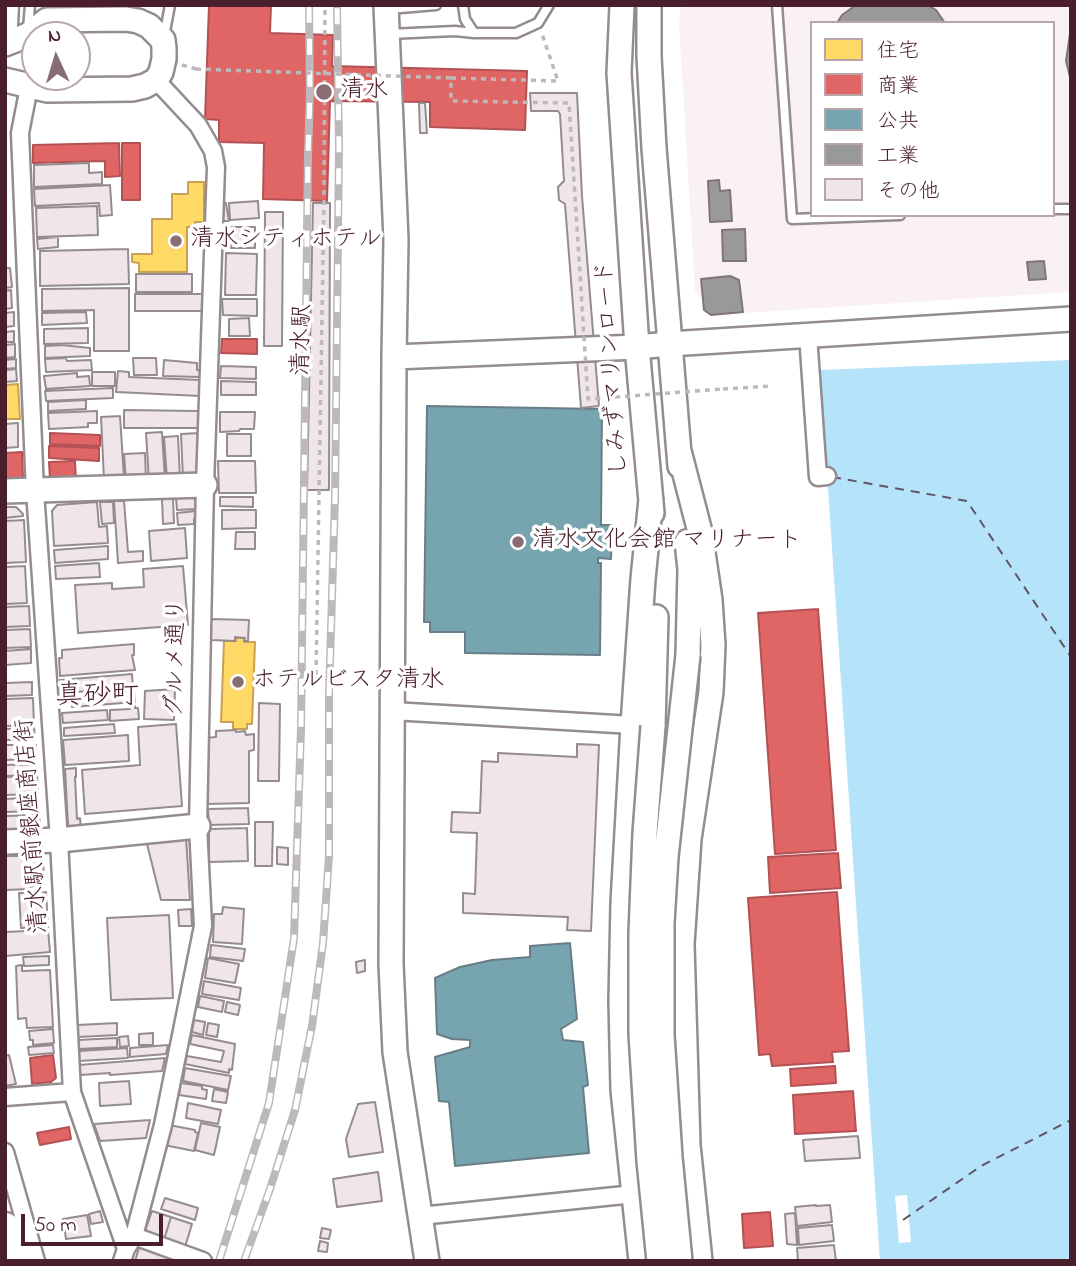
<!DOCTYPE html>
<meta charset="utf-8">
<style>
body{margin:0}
#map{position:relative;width:1076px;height:1266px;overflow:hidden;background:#fff;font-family:"Indie Flower","Klee One",sans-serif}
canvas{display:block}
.frame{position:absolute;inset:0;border:7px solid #4a1f2b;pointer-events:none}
.legend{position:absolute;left:810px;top:21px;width:245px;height:196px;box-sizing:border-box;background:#fff;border:2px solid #b7a5aa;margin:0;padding:9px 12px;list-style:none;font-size:21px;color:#4a1f2b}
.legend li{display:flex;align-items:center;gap:14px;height:35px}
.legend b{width:35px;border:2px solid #b7a5aa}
.north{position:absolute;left:21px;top:21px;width:70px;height:70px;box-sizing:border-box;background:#fff;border:2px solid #b7a5aa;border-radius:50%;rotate:356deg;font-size:19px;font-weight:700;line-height:28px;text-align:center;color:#4a1f2b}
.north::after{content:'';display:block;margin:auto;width:24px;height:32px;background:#896d75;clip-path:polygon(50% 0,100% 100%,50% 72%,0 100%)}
.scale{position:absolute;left:21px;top:1214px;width:142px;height:32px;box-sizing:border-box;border:4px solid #4a1f2b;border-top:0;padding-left:9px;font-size:21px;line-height:24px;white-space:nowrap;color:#4a1f2b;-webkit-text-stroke:5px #fff;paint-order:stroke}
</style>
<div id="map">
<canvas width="1076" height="1266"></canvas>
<div class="frame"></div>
<ul class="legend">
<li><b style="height:19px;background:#ffd966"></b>住宅</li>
<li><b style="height:19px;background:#e06666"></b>商業</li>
<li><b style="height:19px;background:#76a5af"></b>公共</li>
<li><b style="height:19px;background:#999"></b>工業</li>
<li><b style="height:19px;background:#f0e5ea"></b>その他</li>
</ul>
<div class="north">N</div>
<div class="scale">50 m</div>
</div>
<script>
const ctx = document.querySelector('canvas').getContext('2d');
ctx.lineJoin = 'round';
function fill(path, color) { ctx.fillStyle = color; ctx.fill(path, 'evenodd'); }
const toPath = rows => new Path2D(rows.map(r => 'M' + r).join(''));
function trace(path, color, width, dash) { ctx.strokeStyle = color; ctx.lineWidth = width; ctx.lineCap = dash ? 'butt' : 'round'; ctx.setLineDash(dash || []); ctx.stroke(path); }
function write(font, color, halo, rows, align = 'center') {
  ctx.font = font + ' "Indie Flower","Klee One",sans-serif'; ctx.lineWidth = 7; ctx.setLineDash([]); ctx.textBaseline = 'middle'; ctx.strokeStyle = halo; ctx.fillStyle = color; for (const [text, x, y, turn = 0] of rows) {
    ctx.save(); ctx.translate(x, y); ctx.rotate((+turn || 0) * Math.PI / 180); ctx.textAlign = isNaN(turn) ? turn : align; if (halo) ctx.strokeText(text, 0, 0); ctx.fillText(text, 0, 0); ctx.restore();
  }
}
fill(toPath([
 [681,5,1071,5,1071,292,726,314,695,292,679,23],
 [812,23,1053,23,1053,215,812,215]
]), '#f9f1f4');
fill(toPath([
 [1071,360,1071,1261,880,1261,820,370]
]), '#b5e3f9');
fill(toPath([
 [907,1195,911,1242,899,1243,895,1196]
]), '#fff');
const homes = toPath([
 [188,182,204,182,204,222,195,222,195,227,187,227,187,272,139,272,139,263,132,262,132,254,152,254,152,219,172,219,172,194,188,194,188,182],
 [18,384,20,419,5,419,5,385,18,384],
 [236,638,244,638,244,642,255,642,252,724,247,724,247,729,233,729,233,722,221,722,224,641,236,641,236,638]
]);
fill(homes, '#ffd966');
trace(homes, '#c9a154', 2);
const shops = toPath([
 [209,5,271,5,270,33,333,35,332,66,527,71,525,130,430,127,430,102,330,101,327,201,263,199,264,143,219,142,219,120,205,119,209,5],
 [119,143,120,176,105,177,105,161,33,163,33,145,119,143],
 [122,143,140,143,140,200,122,200,122,143],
 [222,339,257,339,257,354,221,353,222,339],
 [50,433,100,435,100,446,50,444,50,433],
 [49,446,99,448,99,461,49,458,49,446],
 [22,452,23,478,5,478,5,453,22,452],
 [75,461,76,482,50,479,49,462,75,461],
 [818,609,836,850,775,854,758,613,818,609],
 [838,853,841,888,770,893,768,857,838,853],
 [837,892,849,1051,832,1052,833,1062,772,1066,770,1054,759,1055,748,898,837,892],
 [53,1055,56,1078,51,1082,32,1084,30,1058,53,1055],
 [835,1066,836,1083,791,1086,790,1069,835,1066],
 [853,1091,856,1131,795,1134,793,1095,853,1091],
 [69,1127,71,1139,40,1145,37,1133,69,1127],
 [770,1212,773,1246,744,1248,742,1214,770,1212]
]);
fill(shops, '#e06666');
trace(shops, '#b35154', 2);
const public = toPath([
 [427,406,602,409,601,525,612,525,611,559,598,558,598,563,601,563,600,655,465,653,465,632,430,632,430,622,424,622,427,406],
 [570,943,577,1019,561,1029,563,1040,583,1042,588,1085,583,1087,589,1153,455,1166,449,1102,439,1101,435,1057,470,1047,470,1040,452,1039,437,1034,435,978,460,967,492,960,530,957,530,946,570,943]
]);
fill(public, '#76a5af');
trace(public, '#697d87', 2);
const industry = toPath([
 [856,5,928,5,936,10,945,23,837,23,842,15,856,5],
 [1071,27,1071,81,1066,61,1071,27],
 [719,180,720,191,730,190,732,221,710,222,708,181,719,180],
 [745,229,746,261,723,261,722,230,745,229],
 [1044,261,1046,279,1029,280,1027,262,1044,261],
 [730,276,739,280,743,312,711,315,704,310,701,279,730,276]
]);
fill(industry, '#999');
trace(industry, '#817478', 2);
trace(toPath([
 [832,477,967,501,1071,657],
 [903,1220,981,1166,1071,1120]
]), '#605668', 2, [9, 7]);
const building = toPath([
 [530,93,577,93,582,196,599,406,581,408,565,204,559,200,558,187,564,181,560,114,558,111,531,111,530,93],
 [419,103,425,103,427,133,420,133,419,103],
 [89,163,89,173,102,172,102,184,34,187,34,165,89,163],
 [110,185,112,215,100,216,99,203,35,206,34,189,110,185],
 [258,201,259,218,230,220,229,203,258,201],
 [223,203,226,203,229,221,223,221,223,203],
 [313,203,330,203,329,490,307,490,313,203],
 [97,206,98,235,37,237,36,208,97,206],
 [265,212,283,212,282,346,264,346,265,212],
 [231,227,255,227,255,248,231,248,231,227],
 [58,237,58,247,38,249,37,239,58,237],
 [128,249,129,284,40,286,40,251,128,249],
 [226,253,257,254,256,295,225,295,226,253],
 [5,268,10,268,12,287,5,288,5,268],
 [136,274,192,274,192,292,136,292,136,274],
 [129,288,129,351,94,351,94,310,42,311,42,289,129,288],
 [11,290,12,308,5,309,5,291,11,290],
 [135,294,203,294,203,311,135,311,135,294],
 [222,299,257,299,257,316,223,315,222,299],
 [14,312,14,326,5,327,5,313,14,312],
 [86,312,87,323,42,325,42,313,86,312],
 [249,318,250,336,229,336,229,319,249,318],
 [88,328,88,343,44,344,44,329,88,328],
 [14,331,14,342,5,342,5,332,14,331],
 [15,344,15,357,5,358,5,345,15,344],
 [62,345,90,348,90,356,45,358,45,346,62,345],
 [66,358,67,361,91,360,92,370,46,372,45,359,66,358],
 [133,358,156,358,157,375,134,375,133,358],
 [16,359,16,368,5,369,5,360,16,359],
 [164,360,197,363,197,370,201,370,200,377,163,376,164,360],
 [221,366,256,367,256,379,220,378,221,366],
 [16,369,17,381,5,382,5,370,16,369],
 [118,371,129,372,129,377,201,380,200,396,116,392,118,371],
 [92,372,115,372,115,386,92,386,92,372],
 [77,373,77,377,89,376,90,386,46,389,44,376,77,373],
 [221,381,256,382,256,395,221,395,221,381],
 [113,388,113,398,46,401,45,391,113,388],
 [86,400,86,409,48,411,48,402,86,400],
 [124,410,199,411,199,428,124,428,124,410],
 [97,411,97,423,88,423,88,427,49,429,48,413,97,411],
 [220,412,255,412,254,429,240,429,239,431,220,432,220,412],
 [120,416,124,478,104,480,101,417,120,416],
 [18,423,18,447,5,448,5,424,18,423],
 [162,432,165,480,149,481,146,433,162,432],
 [200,433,202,472,196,478,183,478,181,434,200,433],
 [227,434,251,434,251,456,227,456,227,434],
 [178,436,180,479,167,479,164,437,178,436],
 [145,453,146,480,126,481,124,454,145,453],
 [218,461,255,461,256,493,219,493,218,461],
 [220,497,253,497,253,507,220,506,220,497],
 [173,498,174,523,163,524,162,499,173,498],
 [176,498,193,498,197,501,196,509,177,510,176,498],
 [114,501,124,501,128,552,143,551,143,561,118,563,114,501],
 [97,502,99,527,107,526,108,543,54,546,52,511,57,505,97,502],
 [100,502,113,502,114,523,102,524,100,502],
 [5,507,16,507,23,514,23,516,5,518,5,507],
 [222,510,256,510,256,528,222,529,222,510],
 [196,511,197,519,194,519,194,524,178,525,177,513,196,511],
 [24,520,26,562,5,563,5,521,24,520],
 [185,528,187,558,151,561,149,531,185,528],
 [236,532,255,532,255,549,235,549,236,532],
 [108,546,108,559,55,563,54,550,108,546],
 [99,563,100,577,56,579,55,566,99,563],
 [25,566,27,603,5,604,5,567,25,566],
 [183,566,188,625,78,633,75,585,112,583,112,589,144,587,143,569,183,566],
 [29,606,30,626,5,627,5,607,29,606],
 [211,619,249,620,248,641,244,641,245,638,235,637,235,641,211,640,211,619],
 [30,629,31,647,5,648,5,630,30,629],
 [134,644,134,655,132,655,135,670,60,676,59,658,62,658,62,650,134,644],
 [31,649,31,663,5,665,5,651,31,649],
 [132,674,133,688,61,693,60,680,132,674],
 [32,682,32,695,5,696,5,683,32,682],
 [175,689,174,720,144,719,145,691,175,689],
 [134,691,135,702,72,707,71,697,134,691],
 [33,698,34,725,5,726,5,699,33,698],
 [259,703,280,704,279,781,258,781,259,703],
 [129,706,135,706,135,708,138,708,139,719,110,721,110,710,130,709,129,706],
 [107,710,108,720,63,723,62,713,107,710],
 [114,724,115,733,64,736,64,728,114,724],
 [176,724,182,806,85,814,82,770,140,765,138,727,176,724],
 [34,728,35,739,5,740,5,729,34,728],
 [236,730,236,732,245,731,246,735,254,734,254,750,249,751,249,803,208,804,205,738,216,737,216,731,236,730],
 [128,735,129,761,65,765,63,740,128,735],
 [577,744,599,745,591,931,567,930,568,917,463,913,463,893,475,894,477,833,451,832,452,812,480,813,482,761,498,762,498,753,577,757,577,744],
 [5,745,36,745,36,759,5,760,5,745],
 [37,764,37,775,5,776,5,765,37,764],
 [76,768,76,777,75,777,77,819,80,818,81,829,75,829,68,825,65,769,76,768],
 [37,776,38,794,5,795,5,777,37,776],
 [38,797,39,811,5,812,5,799,38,797],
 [248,808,249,824,209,825,208,809,248,808],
 [39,815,40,826,35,832,5,833,5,816,39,815],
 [255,822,273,822,272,866,255,866,255,822],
 [247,828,248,861,209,862,209,829,247,828],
 [186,837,190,900,161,900,146,840,186,837],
 [277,847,288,848,288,865,277,864,277,847],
 [6,856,39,856,39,861,44,861,43,876,33,876,34,886,29,887,29,889,6,890,6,856],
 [46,892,48,927,21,928,19,893,46,892],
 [223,907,244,909,242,944,213,942,214,914,222,914,223,907],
 [191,909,192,926,179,926,178,910,191,909],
 [169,915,173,998,111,1000,107,918,169,915],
 [48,930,50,952,5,956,5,932,48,930],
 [211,945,245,949,243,961,210,957,211,945],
 [49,956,49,965,24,966,23,957,49,956],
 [208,958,239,964,235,983,205,978,208,958],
 [365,960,365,971,357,973,356,962,365,960],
 [22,965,22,971,50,970,53,1027,27,1028,26,1018,18,1019,16,966,22,965],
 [204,981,241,988,239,1000,202,994,204,981],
 [200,996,224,1001,222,1012,198,1007,200,996],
 [227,1002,240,1005,238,1015,225,1012,227,1002],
 [194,1020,205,1022,203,1035,192,1032,194,1020],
 [117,1023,117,1035,78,1037,77,1025,117,1023],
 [208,1023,219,1025,217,1037,206,1035,208,1023],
 [53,1029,54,1043,33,1045,33,1040,30,1040,29,1031,53,1029],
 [153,1033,153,1045,139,1045,139,1034,153,1033],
 [192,1035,235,1044,232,1070,229,1069,229,1073,185,1064,187,1056,221,1062,224,1051,190,1044,192,1035],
 [128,1036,129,1046,120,1047,119,1037,128,1036],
 [117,1038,117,1047,79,1049,78,1040,117,1038],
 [53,1045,54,1053,29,1055,28,1047,53,1045],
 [168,1045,166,1054,130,1057,130,1048,168,1045],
 [127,1048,128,1058,79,1061,79,1051,127,1048],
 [9,1055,16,1084,5,1086,5,1056,9,1055],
 [165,1058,162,1071,110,1075,110,1073,80,1075,79,1065,165,1058],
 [185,1068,231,1076,228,1090,183,1081,185,1068],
 [129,1081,131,1104,100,1106,99,1083,129,1081],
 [181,1083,202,1086,202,1089,207,1090,206,1099,179,1095,181,1083],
 [214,1089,228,1092,226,1103,212,1101,214,1089],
 [375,1102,383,1152,349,1157,346,1139,358,1104,375,1102],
 [188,1103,221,1110,218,1124,186,1118,188,1103],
 [150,1120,146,1138,100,1141,94,1124,150,1120],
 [201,1123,220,1127,214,1155,195,1150,201,1123],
 [169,1125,195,1130,195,1132,198,1133,194,1151,164,1145,169,1125],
 [858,1136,860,1158,805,1161,803,1140,858,1136],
 [378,1172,382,1201,337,1207,333,1179,378,1172],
 [165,1198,198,1208,195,1220,161,1209,165,1198],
 [816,1205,816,1206,830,1205,832,1222,797,1226,795,1207,816,1205],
 [100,1211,103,1222,91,1224,89,1214,100,1211],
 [152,1211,171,1217,164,1240,144,1234,152,1211],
 [795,1213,797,1245,787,1244,785,1214,795,1213],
 [87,1215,91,1236,66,1239,63,1219,87,1215],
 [171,1217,192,1224,185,1247,164,1240,171,1217],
 [832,1225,834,1241,799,1245,798,1228,832,1225],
 [322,1228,331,1230,329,1239,320,1238,322,1228],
 [141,1241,178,1252,175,1261,135,1261,141,1241],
 [320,1241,328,1243,327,1252,318,1251,320,1241],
 [834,1245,836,1261,798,1261,797,1248,834,1245]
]);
fill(building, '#f0e5ea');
trace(building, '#948c8e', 2);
const lane = toPath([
 [463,5,465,19,474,33],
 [777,5,792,219,900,215],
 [389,9,436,5],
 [28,29,30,5],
 [389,34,455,31,474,33,516,33,538,23,549,5],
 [164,37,170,5],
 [1053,209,1071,209]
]);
const street = toPath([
 [8,44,10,5],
 [29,87,20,133,35,491,59,840,72,1092,126,1249,122,1261],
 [808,335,818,477,827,476],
 [392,711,633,725],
 [5,1097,72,1092],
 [5,1152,36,1261],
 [420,1216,644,1193],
 [134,1236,203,1261],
 [126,1249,134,1236,163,1125,203,926,198,826,205,485,216,167,213,151,198,125,156,80]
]);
const secondary = toPath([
 [386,5,396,240,394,357,391,964,395,1052,427,1261],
 [622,5,619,73,637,347,652,513],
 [649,5,649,56,654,148,680,466],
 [5,44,28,35,47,20,126,19,138,21,149,26,163,40,164,48,164,59,161,72,156,80,145,86,132,89,47,90,5,80],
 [394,357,637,347,669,344,1071,319],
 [679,451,700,532,710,600,713,645,711,692,689,839,682,944,688,1145,700,1261],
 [5,491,205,485],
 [687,542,690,569,688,655],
 [653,726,656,617],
 [5,842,59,840,198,826],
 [641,1261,623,1090,621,1001,623,903,633,725,643,579,651,499]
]);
const highway = toPath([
 [5,1228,14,1261]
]);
trace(lane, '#948c8e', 13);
trace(street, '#948c8e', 21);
trace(secondary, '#948c8e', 28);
trace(highway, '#948c8e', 35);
trace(toPath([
 [182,65,196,69],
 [451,78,558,81,542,34],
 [723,389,772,386],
 [316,675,324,197,325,5]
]), '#bdb8b9', 3.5, [5, 5]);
trace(lane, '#fff', 8);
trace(street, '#fff', 16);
trace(secondary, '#fff', 23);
trace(highway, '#fff', 30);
const rail = toPath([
 [219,1261,269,1103,294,938,301,728,308,154,310,92,309,5],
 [244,1261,270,1189,295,1110,312,1026,323,943,329,856,329,695,335,498,339,147,337,5]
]);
trace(rail, '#bdb8b9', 8);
trace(rail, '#fff', 5, [16]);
const secondaryBridge = toPath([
 [653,726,645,833,641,933,641,1034,649,1161,659,1261],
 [680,1261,670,1157,662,1035,662,923,666,857,688,655]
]);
trace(secondaryBridge, '#948c8e', 28, []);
trace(toPath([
 [196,69,451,78,451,101,569,103,588,399,723,389]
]), '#bdb8b9', 3.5, [5, 5]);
trace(secondaryBridge, '#fff', 23);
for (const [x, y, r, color] of [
 [324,92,9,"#896d75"],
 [176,241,7,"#896d75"],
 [518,542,7,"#896d75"],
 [238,682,7,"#896d75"]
]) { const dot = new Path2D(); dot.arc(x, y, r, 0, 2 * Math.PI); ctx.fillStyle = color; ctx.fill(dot); trace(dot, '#fff', 2.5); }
write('24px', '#4a1f2b', '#fff', [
 ["清水",340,92],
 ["清水シティホテル",190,241],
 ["清水文化会館 マリナート",532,542],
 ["ホテルビスタ清水",252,682]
], 'left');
write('24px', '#4a1f2b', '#fff', [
 ["清水駅",304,340,-89],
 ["しみずマリンロード",614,368,-94],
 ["グルメ通り",178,658,-89],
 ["清水駅前銀座商店街",34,826,-94]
]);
write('28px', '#4a1f2b', '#fff', [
 ["真砂町",97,698]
]);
</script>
